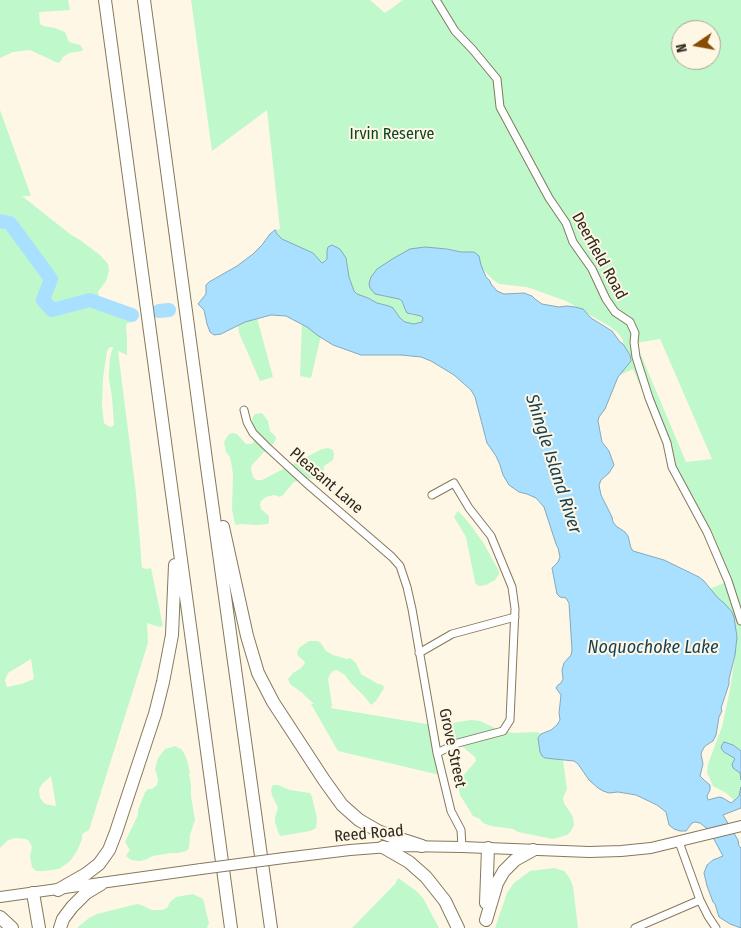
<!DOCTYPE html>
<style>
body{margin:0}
#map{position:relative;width:741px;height:928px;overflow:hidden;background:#fff7e5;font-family:"Fira Sans Condensed",sans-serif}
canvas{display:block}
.north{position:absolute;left:671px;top:20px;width:50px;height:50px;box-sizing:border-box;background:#fff7e5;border:1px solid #aba595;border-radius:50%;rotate:258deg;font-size:14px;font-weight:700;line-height:20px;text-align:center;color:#2e291e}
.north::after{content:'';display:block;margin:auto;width:18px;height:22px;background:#874d04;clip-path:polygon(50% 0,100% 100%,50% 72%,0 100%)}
</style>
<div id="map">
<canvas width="741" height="928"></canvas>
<div class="north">N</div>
</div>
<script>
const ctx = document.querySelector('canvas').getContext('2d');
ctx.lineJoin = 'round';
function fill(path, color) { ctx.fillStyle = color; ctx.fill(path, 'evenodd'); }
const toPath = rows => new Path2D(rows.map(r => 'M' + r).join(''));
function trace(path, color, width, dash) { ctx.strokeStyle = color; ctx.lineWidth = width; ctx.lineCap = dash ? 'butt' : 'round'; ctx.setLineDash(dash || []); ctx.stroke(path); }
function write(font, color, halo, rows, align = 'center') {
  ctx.font = font + ' "Fira Sans Condensed",sans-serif'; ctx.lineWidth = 4; ctx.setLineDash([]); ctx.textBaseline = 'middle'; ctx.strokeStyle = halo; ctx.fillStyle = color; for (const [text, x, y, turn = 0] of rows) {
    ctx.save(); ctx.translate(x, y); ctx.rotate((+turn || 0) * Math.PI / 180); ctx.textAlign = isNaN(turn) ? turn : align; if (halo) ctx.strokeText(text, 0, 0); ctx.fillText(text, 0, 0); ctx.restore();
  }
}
fill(toPath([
 [0,0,68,0,70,10,39,12,40,24,43,26,55,28,65,32,69,42,80,45,83,49,82,51,69,53,63,57,61,61,58,63,30,50,13,52,0,58],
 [191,0,370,0,385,13,403,0,741,0,741,799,735,801,726,793,713,786,707,773,708,764,722,727,730,690,735,656,702,592,724,583,633,369,618,376,624,345,622,338,616,331,609,326,566,301,527,287,499,284,493,280,479,265,457,251,446,248,432,248,414,251,381,296,392,297,399,299,402,301,405,309,411,315,421,316,423,318,422,322,414,324,405,322,400,318,393,308,389,306,377,303,368,298,357,295,354,291,349,277,346,258,327,251,327,259,324,262,322,263,313,253,282,239,277,234,275,230,280,229,267,110,212,151],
 [681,30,711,30,711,60,681,60],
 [660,339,671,364,712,459,686,462,636,343],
 [0,110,31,196,22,196,70,234,80,240,100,255,108,264,109,271,106,281,98,292,100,300,105,304,129,311,133,316,132,322,127,323,126,326,127,338,127,355,118,351,136,493,142,568,147,569,151,568,163,626,159,627,147,623,148,643,89,830,82,834,82,839,77,851,70,861,59,869,44,871,36,871,32,867,30,857,32,847,29,841,26,839,16,838,8,840,0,848],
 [110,347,113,347,110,358,109,371,109,380,112,397,114,425,111,427,108,426,104,423,102,405,103,378,107,351],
 [31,659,34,679,21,684,7,687,5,680,8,673],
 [51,776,56,806,45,804,40,798,39,790,42,784],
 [254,307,273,377,260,381,239,333,238,325],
 [302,320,321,336,311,378,300,376],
 [262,413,268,421,270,431,276,437,276,439,273,444,263,453,252,465,251,469,253,477,256,480,262,480,322,449,328,448,333,450,334,454,333,460,324,466,323,477,320,480,307,478,300,479,294,482,283,495,280,497,274,495,266,497,261,501,260,504,261,509,269,516,269,521,268,524,257,525,241,524,237,525,235,524,232,509,233,476,232,467,230,457,226,452,224,442,229,434,233,433,237,434,246,444,251,444,254,442,256,436,252,420,253,417,255,414],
 [458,511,464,517,472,527,484,544,499,571,499,574,495,580,486,585,479,586,476,584,475,582,466,537,454,517],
 [309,641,316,641,320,642,326,651,333,655,347,659,350,658,356,663,361,674,378,684,383,685,384,688,376,701,371,705,364,696,350,682,345,675,337,670,333,671,330,674,328,679,332,705,331,708,432,725,444,776,338,751,311,704,314,704,301,692,290,684,288,679,293,673,301,668,305,663,303,660,298,656,297,652,300,647],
 [471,720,480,721,497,729,513,733,537,732,541,734,538,738,545,758,563,760,567,789,563,798,564,803,573,817,574,825,571,831,567,835,553,839,518,832,513,829,491,826,483,823,480,819,473,816,460,795,458,786,461,778,476,761,475,757,463,747,449,739,445,732,452,723],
 [175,746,181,749,184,753,187,760,190,772,189,774,191,785,191,796,195,820,190,835,189,848,186,851,178,853,171,853,153,856,145,860,139,861,131,860,126,856,130,850,125,842,138,815,138,810,145,792,148,789,152,789,157,785,158,779,155,769,158,758,165,749],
 [273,785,278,785,290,790,310,793,312,797,317,818,316,828,310,831,281,836,279,834,275,823,275,817,278,808,272,795,271,790],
 [554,868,564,871,569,877,573,886,578,928,495,928,507,893,514,883,530,871],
 [398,878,415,890,423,898,439,928,352,928,395,884],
 [193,894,203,899,209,923,207,928,77,928,89,918,97,914,137,904,141,905,152,910,162,910,167,908,170,902,176,897]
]), '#bff8cb');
const water = toPath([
 [275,230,277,234,282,239,313,253,322,263,324,262,327,259,327,251,328,247,332,245,340,249,346,258,349,277,354,291,357,294,368,298,377,303,389,306,393,308,400,318,405,322,414,324,422,322,423,318,421,316,407,313,405,309,402,301,399,299,375,294,370,288,369,284,371,277,377,269,394,258,410,249,425,247,447,249,461,252,474,252,479,256,481,265,486,277,490,281,491,284,497,291,504,294,524,293,532,296,535,299,542,304,559,307,567,306,575,307,583,309,591,318,612,331,620,342,623,344,630,355,631,361,618,377,605,409,599,417,598,421,602,442,609,451,614,465,609,473,601,480,599,485,601,495,612,517,613,522,616,526,625,532,628,536,631,548,633,551,664,560,699,577,704,581,717,597,725,604,732,612,734,617,737,637,735,655,729,679,729,684,721,708,722,711,719,717,716,735,713,741,705,746,702,751,701,754,703,764,700,776,704,780,710,785,710,790,707,796,708,800,719,797,723,798,731,803,735,800,739,796,741,787,741,808,723,815,738,840,739,846,741,848,741,928,730,924,719,917,715,904,713,902,707,886,704,873,707,865,713,860,723,856,709,830,700,823,695,822,692,823,686,831,680,831,674,829,669,825,666,812,657,805,636,795,618,792,609,793,603,791,598,788,589,780,578,764,574,761,545,758,542,756,540,752,538,738,541,734,551,730,557,725,560,720,559,713,561,695,556,688,558,685,561,683,563,679,562,670,564,663,571,655,572,650,569,603,566,598,560,597,557,594,552,568,558,562,560,557,558,548,556,544,544,507,536,498,527,494,519,492,509,485,503,475,500,465,496,456,487,443,475,397,471,390,454,375,431,361,421,357,401,355,361,355,333,345,317,335,307,327,286,316,271,315,245,322,221,334,214,335,210,332,207,324,204,310,198,304,206,294,206,285,209,282,237,266,253,254,262,245,270,234,275,230],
 [724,742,733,745,741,751,741,780,740,773,733,768,732,764,735,759,734,758,724,752,721,748,722,745,724,742]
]);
fill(water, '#a9dfff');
trace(water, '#84a8bc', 1);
trace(toPath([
 [0,221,10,223,51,279,43,300,52,310,90,300,132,315],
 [159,311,169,310]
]), '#a9dfff', 14);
const street = toPath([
 [436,0,455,31,473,50,497,79,500,107,549,198,566,223,573,242,592,269,606,299,615,312,630,322,635,333,634,342,636,357,649,398,667,443,672,467,707,532,728,581,741,621],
 [244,410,247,422,253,433,266,446,305,482,392,557,400,566,407,587,412,609,437,753,451,811,461,830,462,847],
 [432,495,454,483,469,508,491,536,512,587,515,609,510,720,503,731,458,743,437,753],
 [419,653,452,634,515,617],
 [679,842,700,900,708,916,716,928],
 [635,928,700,900]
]);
const secondary = toPath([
 [284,858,350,850,402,846,462,847,589,852,621,851,651,848,741,826],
 [0,897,201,869]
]);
const highway = toPath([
 [105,0,231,928],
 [144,0,207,467,271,928],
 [223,527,247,636,258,673,273,702,324,780,342,805,359,820,378,831,388,835,422,846],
 [383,847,409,862,426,877,445,901,458,928],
 [58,890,86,874,99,864,109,850,116,832,155,714,163,682,172,635,175,565],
 [33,893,39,928],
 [486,903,488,848],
 [0,917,12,928],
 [486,920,497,883,504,871,515,860,533,850],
 [60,928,63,919,72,907,86,893,101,884]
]);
trace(street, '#85795d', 9);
trace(secondary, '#85795d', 12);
trace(highway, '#85795d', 14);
trace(street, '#fff', 7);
trace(secondary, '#fff', 10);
trace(highway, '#fff', 12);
const secondaryBridge = toPath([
 [201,869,284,858]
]);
trace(secondaryBridge, '#85795d', 12, []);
trace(secondaryBridge, '#fff', 10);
write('16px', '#084720', '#fff7e5', [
 ["Irvin Reserve",392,135]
]);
write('16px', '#2e291e', '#fff7e5', [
 ["Deerfield Road",599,256,61],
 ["Pleasant Lane",326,481,41],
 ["Grove Street",452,748,78],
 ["Reed Road",369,834,-5]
]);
write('italic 18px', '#143f54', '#fff7e5', [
 ["Shingle Island River",553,464,72],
 ["Noquochoke Lake",653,648]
]);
</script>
